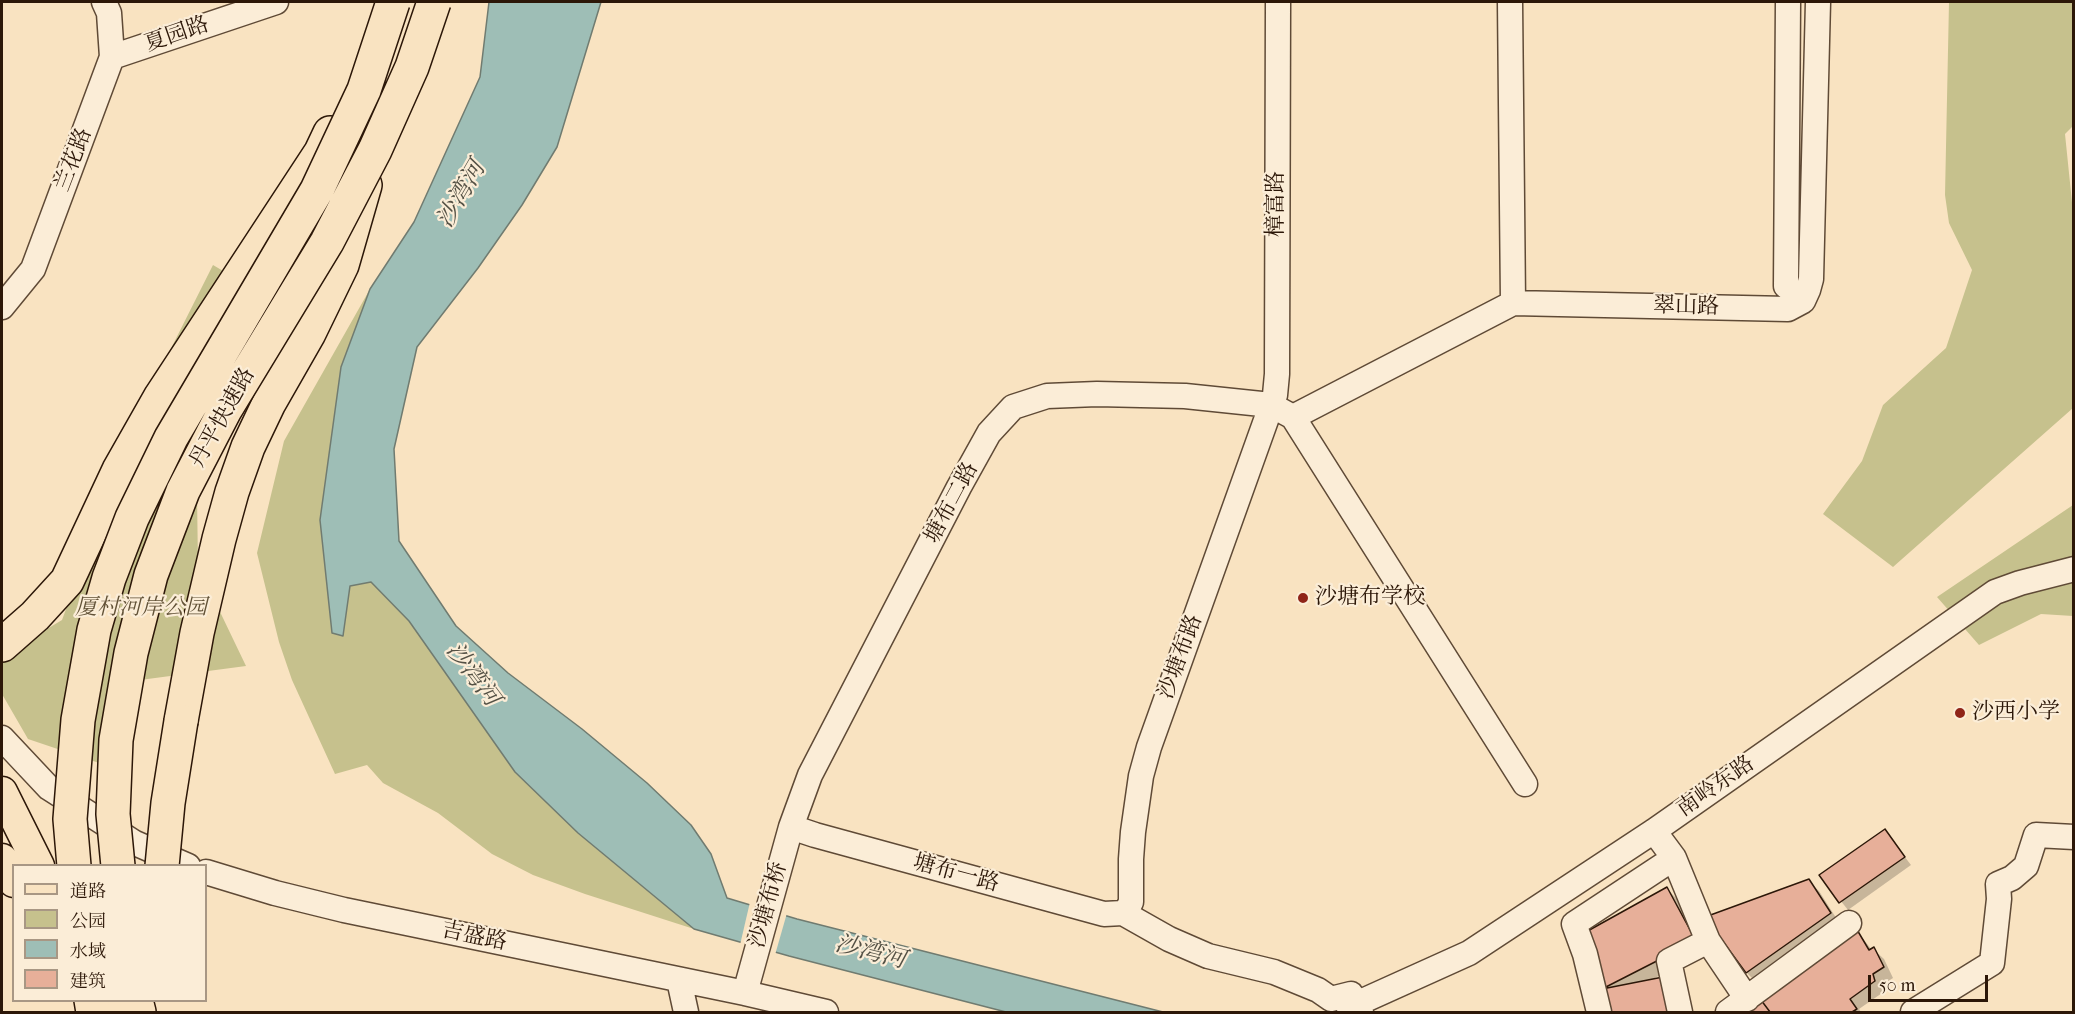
<!DOCTYPE html>
<meta charset="utf-8">
<style>
body{margin:0}
#map{position:relative;width:2075px;height:1014px;overflow:hidden;background:#f9e3c1;font-family:"IM FELL French Canon","Noto Serif SC",serif}
canvas{display:block}
.frame{position:absolute;inset:0;border:3px solid #2c1708;pointer-events:none}
.legend{position:absolute;left:12px;top:864px;width:195px;height:138px;box-sizing:border-box;background:#fbedd7;border:2px solid #a89784;margin:0;padding:8px 10px;list-style:none;font-size:18px;color:#2c1708}
.legend li{display:flex;align-items:center;gap:12px;height:30px}
.legend b{width:30px;border:2px solid #a89784}
.scale{position:absolute;left:1868px;top:975px;width:120px;height:27px;box-sizing:border-box;border:3px solid #2c1708;border-top:0;padding-left:8px;font-size:18px;line-height:21px;white-space:nowrap;color:#2c1708;-webkit-text-stroke:4px #fbedd7;paint-order:stroke}
</style>
<div id="map">
<canvas width="2075" height="1014"></canvas>
<div class="frame"></div>
<ul class="legend">
<li><b style="height:8px;background:#f9e3c1"></b>道路</li>
<li><b style="height:16px;background:#c6c18d"></b>公园</li>
<li><b style="height:16px;background:#9ebeb6"></b>水域</li>
<li><b style="height:16px;background:#e7af99"></b>建筑</li>
</ul>
<div class="scale">50 m</div>
</div>
<script>
const ctx = document.querySelector('canvas').getContext('2d');
ctx.lineJoin = 'round';
function fill(path, color) { ctx.fillStyle = color; ctx.fill(path, 'evenodd'); }
const toPath = rows => new Path2D(rows.map(r => 'M' + r).join(''));
function trace(path, color, width, dash) { ctx.strokeStyle = color; ctx.lineWidth = width; ctx.lineCap = dash ? 'butt' : 'round'; ctx.setLineDash(dash || []); ctx.stroke(path); }
function write(font, color, halo, rows, align = 'center') {
  ctx.font = font + ' "IM FELL French Canon","Noto Serif SC",serif'; ctx.lineWidth = 4.5; ctx.setLineDash([]); ctx.textBaseline = 'middle'; ctx.strokeStyle = halo; ctx.fillStyle = color; for (const [text, x, y, turn = 0] of rows) {
    ctx.save(); ctx.translate(x, y); ctx.rotate((+turn || 0) * Math.PI / 180); ctx.textAlign = isNaN(turn) ? turn : align; if (halo) ctx.strokeText(text, 0, 0); ctx.fillText(text, 0, 0); ctx.restore();
  }
}
fill(toPath([
 [1949,2,2073,2,2073,126,2065,134,2074,222,2073,408,1893,567,1823,514,1862,461,1883,405,1946,348,1972,270,1949,223,1945,195],
 [213,265,279,304,197,495,198,566,246,666,140,680,111,767,28,739,2,694,2,656,62,620,139,412],
 [370,289,341,367,320,520,332,633,343,635,350,585,370,581,409,621,515,772,578,833,694,929,585,894,533,875,492,854,438,813,383,783,367,765,335,774,292,680,279,642,257,553,284,441],
 [2073,505,2073,616,2041,614,1979,645,1937,597]
]), '#c6c18d');
const water = toPath([
 [489,2,601,2,557,147,522,205,478,268,417,347,394,449,399,541,456,626,508,673,582,729,647,783,691,825,711,854,727,898,797,919,1163,1012,1006,1012,789,956,694,929,578,833,515,772,409,621,371,582,350,586,343,636,332,633,320,520,341,367,370,289,414,222,480,77,489,2]
]);
fill(water, '#9ebeb6');
trace(water, '#707b70', 1.5);
fill(toPath([
 [750,902,787,913,775,955,740,945]
]), '#f9e3c1');
fill(toPath([
 [1885,831,1911,865,1848,910,1821,876],
 [1808,881,1819,891,1840,924,1757,983,1747,973,1708,917],
 [1667,889,1677,899,1705,952,1649,981,1678,1012,1608,1012,1603,989],
 [1856,930,1872,950,1873,949,1884,959,1893,978,1882,985,1885,991,1859,1009,1861,1012,1747,1012]
]), '#0003');
const building = toPath([
 [1885,829,1905,857,1839,903,1819,875,1885,829],
 [1809,879,1831,913,1746,973,1705,917,1809,879],
 [1667,887,1696,941,1602,989,1584,933,1667,887],
 [1856,928,1869,950,1874,947,1884,967,1873,974,1875,981,1850,999,1857,1009,1852,1012,1770,1012,1761,1000,1856,928],
 [1663,977,1670,1012,1607,1012,1602,989,1663,977],
 [1761,1000,1770,1012,1744,1012,1761,1000]
]);
fill(building, '#e7af99');
trace(building, '#2c1708', 1.5);
const minor = toPath([
 [1510,2,1513,303],
 [112,57,276,2],
 [1786,286,1788,2],
 [2,307,33,269,112,57,109,13,104,2],
 [1293,417,1513,303,1788,309,1803,301,1808,290,1811,279,1818,2],
 [2,738,49,788,135,843,188,866],
 [791,827,815,835,1104,914,1123,913],
 [1674,858,1708,941,1669,961,1680,1012],
 [206,872,275,893,344,910,745,993,826,1012],
 [1123,913,1127,910,1131,902,1131,859,1133,832,1141,776,1149,747,1275,395,1277,374,1278,2],
 [1123,913,1169,939,1208,956,1274,972,1318,990,1331,999,1351,994,1361,1012],
 [1708,941,1747,999],
 [679,980,686,1012],
 [745,993,791,827,810,775,959,487,989,433,1013,407,1047,396,1097,394,1185,396,1271,405,1293,417,1525,784],
 [1349,1012,1356,1004,1469,953,1654,831,1995,592,2020,583,2074,569],
 [1599,1012,1585,954,1574,924,1674,858,1654,831],
 [1728,1012,1849,923],
 [1913,1012,1992,963,1999,899,1998,884,2012,878,2026,866,2036,835,2074,837]
]);
const major = toPath([
 [2,792,39,866],
 [2,859,14,882],
 [109,1000,115,1012]
]);
const highway = toPath([
 [2,645,35,616,67,581,119,470,161,396,321,152,330,133],
 [181,721,197,633,219,539,232,492,248,447,269,403,309,333,342,265,365,185],
 [91,1000,93,1012],
 [136,1000,139,1012]
]);
trace(minor, '#5f4a36', 27);
trace(major, '#2c1708', 33);
trace(highway, '#2c1708', 36);
trace(minor, '#fbedd7', 24);
trace(major, '#f9e3c1', 30);
trace(highway, '#f9e3c1', 33);
const highwayBridge = toPath([
 [74,866,70,819,78,720,94,630,109,578,132,518,171,438,317,190,364,90,393,2],
 [118,866,113,814,116,740,131,653,151,575,183,491,225,410,327,242,375,150,412,67,434,2],
 [162,866,168,803,181,721]
]);
trace(highwayBridge, '#2c1708', 36, []);
trace(highwayBridge, '#f9e3c1', 33);
for (const [x, y, r, color] of [
 [1303,598,6,"#8f2418"],
 [1960,713,6,"#8f2418"]
]) { const dot = new Path2D(); dot.arc(x, y, r, 0, 2 * Math.PI); ctx.fillStyle = color; ctx.fill(dot); trace(dot, '#fbedd7', 2); }
write('22px', '#2c1708', '#fbedd7', [
 ["夏园路",177,35,-19],
 ["兰花路",74,160,-69],
 ["樟富路",1277,204,-90],
 ["翠山路",1686,307,1],
 ["丹平快速路",223,418,-61],
 ["塘布二路",952,503,-62],
 ["沙塘布路",1181,657,-70],
 ["南岭东路",1716,787,-35],
 ["塘布一路",956,874,15],
 ["沙塘布桥",769,905,-75],
 ["吉盛路",474,937,12]
]);
write('22px', '#2c1708', '#fbedd7', [
 ["沙塘布学校",1315,598],
 ["沙西小学",1972,713]
], 'left');
write('italic 22px', '#625237', '#fbedd7', [
 ["厦村河岸公园",141,609]
]);
write('italic 24px', '#545145', '#fbedd7', [
 ["沙湾河",462,195,-60],
 ["沙湾河",472,675,53],
 ["沙湾河",870,953,14]
]);
</script>
